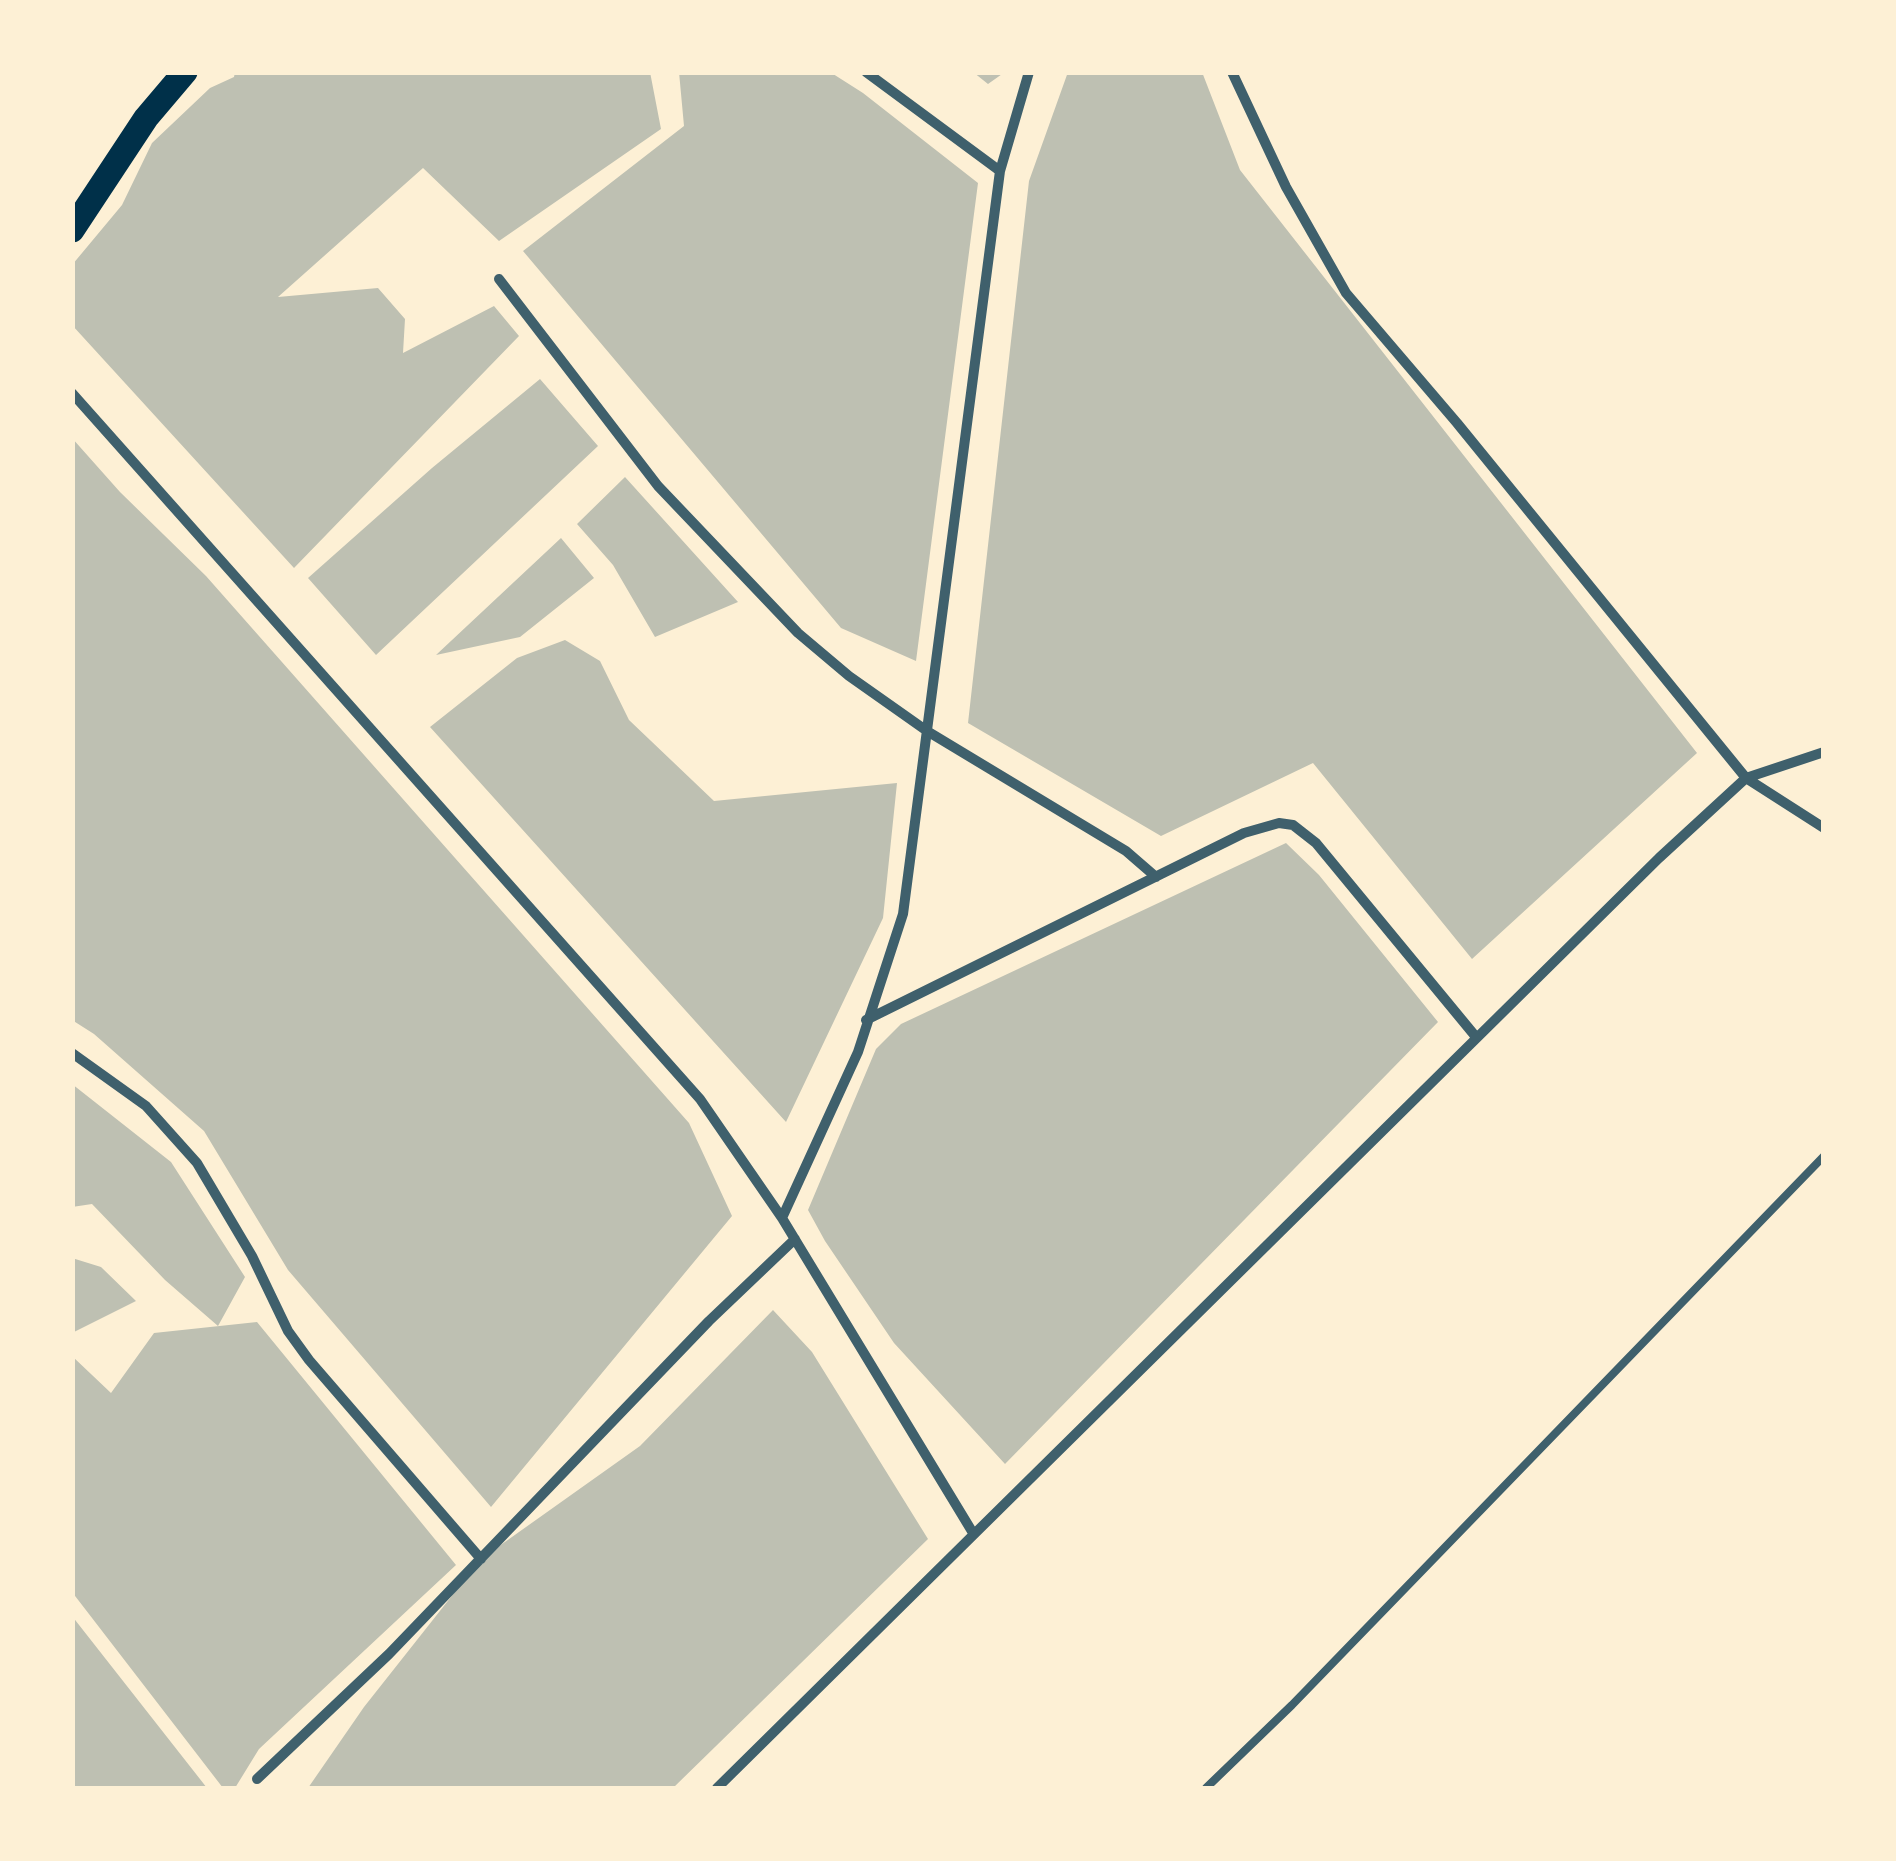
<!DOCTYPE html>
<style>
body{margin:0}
#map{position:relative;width:1896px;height:1861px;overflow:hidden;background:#fdf0d5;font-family:Commissioner,sans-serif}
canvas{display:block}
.frame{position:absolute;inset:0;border:75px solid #fdf0d5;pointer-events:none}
</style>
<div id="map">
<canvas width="1896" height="1861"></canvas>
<div class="frame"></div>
</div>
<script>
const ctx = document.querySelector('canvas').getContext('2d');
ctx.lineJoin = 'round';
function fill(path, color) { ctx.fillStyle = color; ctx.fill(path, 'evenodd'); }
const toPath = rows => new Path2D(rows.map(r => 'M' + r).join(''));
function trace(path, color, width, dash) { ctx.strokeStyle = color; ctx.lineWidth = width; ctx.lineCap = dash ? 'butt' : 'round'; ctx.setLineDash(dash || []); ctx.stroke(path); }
fill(toPath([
 [235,72,650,72,661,129,499,241,423,168,278,297,378,288,405,319,403,353,494,306,519,336,294,568,72,325,72,265,122,205,152,143,210,88,234,77],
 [679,72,830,72,863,93,978,183,916,661,841,628,523,251,684,126],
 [973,72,1005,72,988,84],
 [1068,72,1202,72,1240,170,1697,753,1472,959,1313,763,1161,836,968,723,1029,181],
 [540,379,598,446,376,655,308,578,432,468],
 [72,438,120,492,206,576,689,1123,732,1216,491,1507,288,1270,204,1131,94,1034,72,1020],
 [625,477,738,602,655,637,613,565,577,524],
 [561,538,594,578,520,637,436,655],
 [565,640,600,661,629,720,714,801,897,783,883,918,786,1122,430,727,517,658],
 [1286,843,1319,875,1438,1022,1005,1464,894,1343,825,1241,808,1210,876,1049,901,1024],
 [72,1084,171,1162,245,1277,218,1326,165,1280,92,1204,72,1207],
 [72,1258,101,1267,136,1301,72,1333],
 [773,1310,812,1352,928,1539,673,1788,308,1788,364,1707,481,1559,640,1446],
 [257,1322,456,1565,259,1749,235,1788,223,1788,72,1592,72,1356,111,1393,154,1333],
 [72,1616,207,1788,72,1788]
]), '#bec0b2');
trace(toPath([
 [1206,1788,1292,1705,1824,1156]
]), '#3f606c', 8);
trace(toPath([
 [866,72,1000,171],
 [1232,72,1286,187,1346,293,1457,423,1746,778,1824,828],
 [499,279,658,486,798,633,849,676,927,731,1126,851,1156,877],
 [72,393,700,1099,782,1218,973,1533],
 [866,1020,1244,833,1279,823,1293,825,1316,843,1476,1037],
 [72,1053,146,1106,197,1163,252,1256,288,1331,309,1360,481,1559],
 [782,1218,858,1052,903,914,1000,171,1029,72],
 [257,1779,389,1654,709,1321,795,1239],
 [717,1788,1659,858,1746,778,1824,752]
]), '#3f606c', 10);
trace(toPath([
 [72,230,146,118,185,72]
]), '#003049', 25);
</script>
